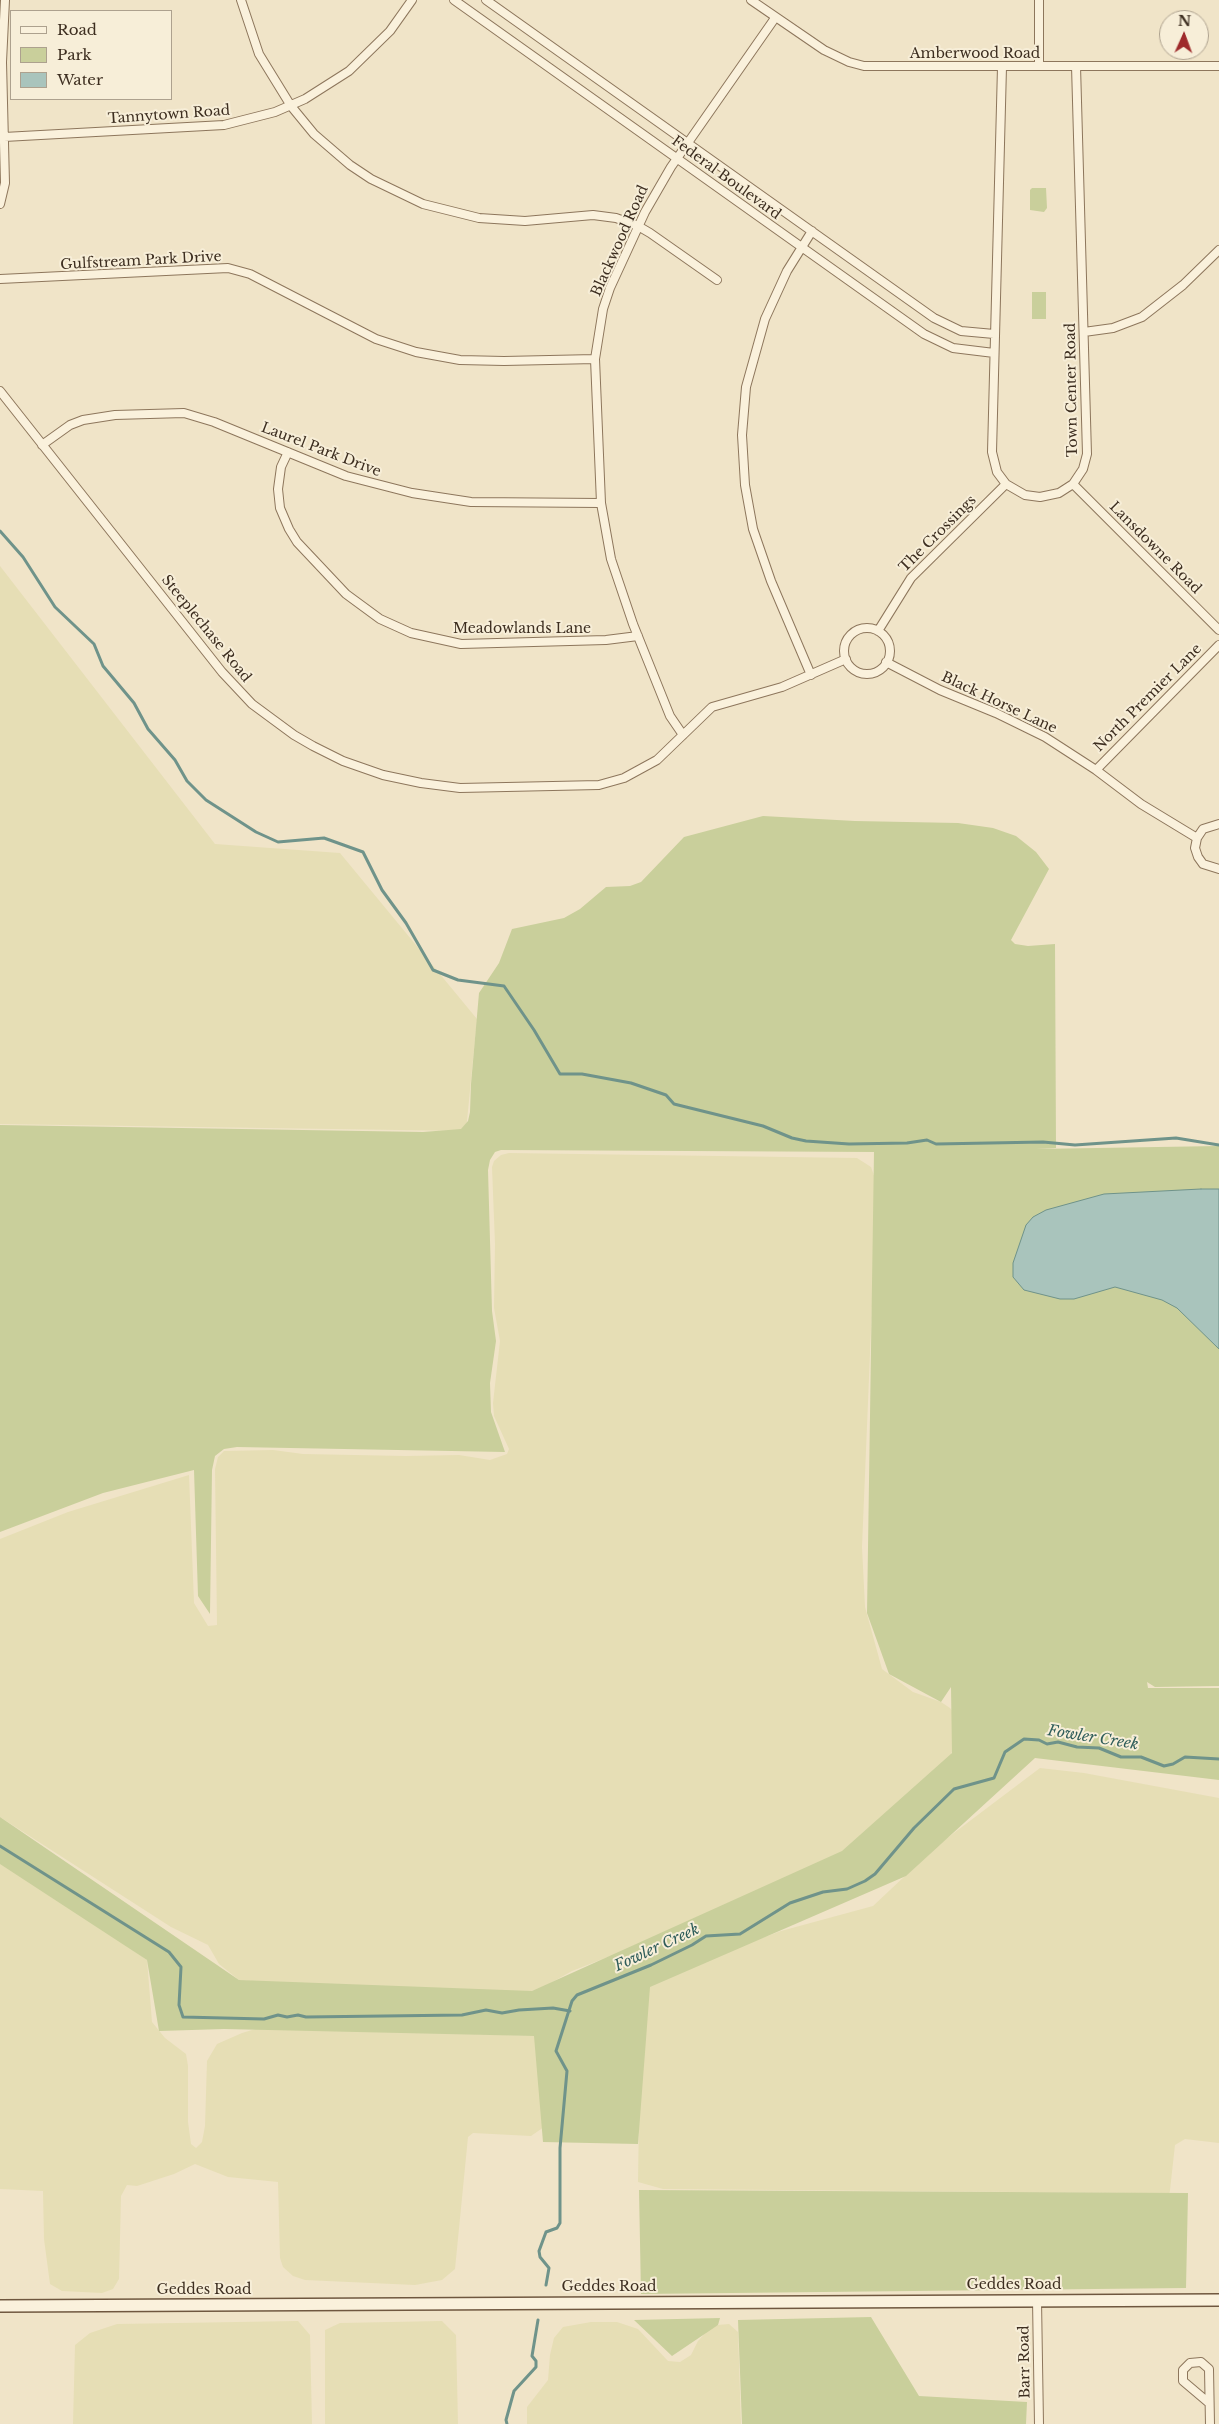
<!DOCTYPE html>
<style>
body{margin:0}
#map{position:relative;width:1219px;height:2424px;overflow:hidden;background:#f0e4c8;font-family:"Libre Baskerville",serif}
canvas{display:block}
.legend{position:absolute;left:10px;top:10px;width:162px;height:90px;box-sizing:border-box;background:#f7eed8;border:1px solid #ada18e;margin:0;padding:6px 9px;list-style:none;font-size:15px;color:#3d2e20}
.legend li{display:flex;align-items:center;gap:10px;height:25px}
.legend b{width:25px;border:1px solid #ada18e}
.north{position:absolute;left:1159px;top:10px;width:50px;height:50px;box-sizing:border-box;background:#f7eed8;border:1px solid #ada18e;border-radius:50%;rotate:2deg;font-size:14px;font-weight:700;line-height:20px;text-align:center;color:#3d2e20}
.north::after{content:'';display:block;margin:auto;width:18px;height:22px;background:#9e2a2b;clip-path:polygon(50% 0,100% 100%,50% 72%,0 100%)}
</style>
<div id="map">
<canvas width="1219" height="2424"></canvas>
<ul class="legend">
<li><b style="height:6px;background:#faf1dc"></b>Road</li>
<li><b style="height:14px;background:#c9cf9b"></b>Park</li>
<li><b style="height:14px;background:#a9c4bc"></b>Water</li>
</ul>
<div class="north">N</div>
</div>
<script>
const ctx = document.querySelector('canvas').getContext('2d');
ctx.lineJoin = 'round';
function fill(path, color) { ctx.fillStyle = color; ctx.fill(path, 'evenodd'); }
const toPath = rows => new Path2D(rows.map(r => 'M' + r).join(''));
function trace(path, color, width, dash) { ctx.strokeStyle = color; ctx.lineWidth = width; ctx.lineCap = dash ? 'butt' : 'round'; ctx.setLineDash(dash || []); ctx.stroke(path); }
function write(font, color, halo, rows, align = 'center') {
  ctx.font = font + ' "Libre Baskerville",serif'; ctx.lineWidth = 4; ctx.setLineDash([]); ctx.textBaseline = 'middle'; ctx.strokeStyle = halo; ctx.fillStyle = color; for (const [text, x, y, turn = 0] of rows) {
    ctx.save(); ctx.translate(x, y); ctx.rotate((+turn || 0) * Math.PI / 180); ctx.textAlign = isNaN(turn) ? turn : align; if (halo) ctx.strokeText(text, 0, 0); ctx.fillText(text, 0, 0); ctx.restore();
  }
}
fill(toPath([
 [0,566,215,844,340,853,477,1019,466,1131,0,1124],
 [509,1153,857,1158,871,1167,877,1184,862,1547,865,1607,882,1669,913,1692,941,1702,950,1708,957,1718,957,1735,948,1765,926,1789,801,1882,572,1971,540,1989,499,2000,239,1980,219,1964,208,1945,171,1927,0,1817,0,1539,68,1512,189,1475,194,1603,208,1626,217,1625,215,1469,218,1457,224,1451,273,1450,303,1454,406,1456,459,1455,490,1460,507,1454,509,1449,494,1416,493,1403,500,1341,494,1308,495,1244,492,1167,494,1161,501,1155],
 [1040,1768,1084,1773,1219,1798,1219,2143,1185,2139,1175,2145,1169,2199,1136,2193,663,2189,638,2182,639,2117,649,1987,673,1971,781,1931,873,1906,938,1845],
 [0,1855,147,1960,152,2022,165,2038,186,2054,188,2066,188,2122,191,2144,196,2148,202,2142,205,2126,207,2061,217,2044,242,2033,262,2027,535,2036,544,2127,531,2136,473,2133,468,2137,455,2269,442,2280,415,2285,305,2280,293,2276,283,2267,280,2258,278,2182,228,2177,195,2164,174,2174,137,2186,127,2185,121,2196,119,2279,113,2289,102,2293,62,2291,50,2284,44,2239,43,2191,0,2189],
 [298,2321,310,2335,312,2424,73,2424,75,2345,90,2333,117,2324],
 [442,2321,456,2335,458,2424,325,2424,325,2330,340,2323],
 [591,2322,617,2322,638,2329,668,2361,680,2362,691,2355,698,2341,709,2329,718,2325,729,2324,738,2332,741,2424,527,2424,527,2407,548,2380,550,2355,554,2338,563,2327]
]), '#e6deb5');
fill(toPath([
 [1032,188,1046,188,1047,208,1044,212,1030,210,1030,190],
 [1032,292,1046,292,1046,319,1032,319],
 [763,816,855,821,958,823,993,828,1016,836,1036,852,1049,869,1011,940,1015,944,1028,946,1055,944,1056,1148,1036,1149,1219,1146,1219,1686,1155,1687,1147,1682,1148,1688,1219,1688,1219,1780,1035,1758,906,1876,650,1987,638,2144,543,2142,534,2036,224,2029,159,2031,147,1960,0,1864,0,1817,239,1980,532,1991,842,1851,952,1753,951,1687,941,1702,889,1674,867,1613,874,1152,501,1150,495,1152,490,1160,488,1170,492,1311,496,1341,490,1383,491,1412,505,1452,237,1447,224,1449,215,1456,212,1470,210,1614,198,1596,194,1470,103,1493,0,1532,0,1125,423,1132,461,1129,468,1121,470,1112,471,1084,479,993,499,963,512,929,564,918,580,909,606,887,630,886,641,882,684,837],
 [639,2190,1188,2193,1186,2288,641,2294],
 [871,2317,919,2396,1027,2402,1026,2424,742,2424,738,2320],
 [720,2318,718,2325,672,2356,634,2320]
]), '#c9cf9b');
const water = toPath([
 [1201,1189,1219,1189,1219,1349,1177,1308,1162,1300,1115,1287,1074,1299,1060,1299,1024,1290,1013,1277,1013,1263,1026,1225,1033,1217,1046,1210,1104,1194,1201,1189]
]);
fill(water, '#a9c4bc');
trace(water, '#6f938a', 1);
trace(toPath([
 [0,531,23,557,55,607,94,644,103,666,134,703,148,729,175,760,187,781,206,800,256,832,278,842,324,838,363,852,382,890,406,923,433,970,458,980,504,986,534,1030,560,1074,582,1074,631,1083,666,1095,674,1104,763,1126,792,1138,806,1141,849,1144,907,1143,927,1140,936,1144,1043,1142,1075,1145,1176,1138,1219,1145],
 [0,1846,169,1952,181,1967,179,2005,183,2017,264,2019,278,2015,287,2017,298,2015,306,2017,462,2015,486,2010,502,2013,519,2010,553,2008,570,2011],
 [546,2285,549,2268,540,2257,539,2251,546,2232,557,2228,560,2223,560,2148,567,2071,556,2051,572,2001,577,1995,651,1965,692,1945,706,1936,740,1934,790,1903,823,1892,847,1889,865,1881,875,1874,914,1828,954,1789,994,1778,1005,1752,1024,1739,1039,1740,1047,1744,1058,1742,1077,1747,1099,1748,1121,1757,1141,1757,1164,1766,1173,1764,1185,1757,1219,1759],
 [507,2424,506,2420,514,2391,536,2367,536,2361,532,2356,538,2320]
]), '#6f938a', 3);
const street = toPath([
 [241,0,259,54,291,106,314,134,350,165,371,179,423,204,479,218,525,221,593,215,616,218,638,226,650,233,717,280],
 [454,0,924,334,953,348,994,353],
 [486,0,934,318,961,331,994,334],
 [751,0,824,50,849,62,864,66,1219,66],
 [1039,0,1039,66],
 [1002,67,992,452,997,472,1006,484,1025,495,1040,497,1059,493,1073,484,1083,469,1087,454,1076,66],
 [4,137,224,125,275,112,305,99,349,71,390,31,412,0],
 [0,204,5,183,2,62,5,0],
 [0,279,228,268,250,274,376,339,416,352,460,360,504,361,595,359],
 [1084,332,1113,328,1142,317,1183,285,1219,250],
 [0,391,222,672,252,704,294,735,313,746,343,761,383,775,421,783,460,788,599,785,624,778,657,760,712,707,782,687,846,659],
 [42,445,70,425,83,420,115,415,184,413,214,422,346,476,412,493,471,502,601,503],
 [288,452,281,467,278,489,280,508,289,529,297,542,346,594,380,619,411,633,461,644,606,640,638,636],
 [1073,484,1219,630],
 '844 651a23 23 0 1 1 46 0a23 23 0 1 1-46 0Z',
 [878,631,911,578,1006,484],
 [886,662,940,690,996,713,1045,737,1096,770,1141,804,1197,838],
 [811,675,771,581,753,529,745,485,742,435,746,387,765,319,787,271,812,231],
 [683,735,670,716,633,624,611,559,601,503,595,359,603,309,610,288,645,212,671,167,775,18],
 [1096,770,1219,645],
 [1219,824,1203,829,1197,838,1195,848,1198,857,1203,864,1219,869],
 [1037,2300,1039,2424],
 [1209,2403,1183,2381,1183,2370,1190,2363,1201,2362,1209,2369,1210,2424]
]);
const secondary = toPath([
 [0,2306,1219,2300]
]);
trace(street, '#8d765c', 10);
trace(secondary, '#6f573f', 14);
trace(street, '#faf1dc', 8);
trace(secondary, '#faf1dc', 11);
write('14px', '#3d2e20', '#f7eed8', [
 ["Amberwood Road",975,54],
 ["Tannytown Road",169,115,-4],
 ["Federal Boulevard",726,178,36],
 ["Blackwood Road",620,241,-66],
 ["Gulfstream Park Drive",141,261,-3],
 ["Town Center Road",1072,390,-91],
 ["Laurel Park Drive",321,450,21],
 ["The Crossings",938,534,-45],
 ["Lansdowne Road",1155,548,45],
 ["Steeplechase Road",206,629,51],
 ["Meadowlands Lane",522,629],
 ["North Premier Lane",1148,698,-45],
 ["Black Horse Lane",999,703,25],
 ["Geddes Road",1014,2285],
 ["Geddes Road",609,2287],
 ["Geddes Road",204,2290],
 ["Barr Road",1025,2362,-91]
]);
write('italic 15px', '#2f5d5a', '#f7eed8', [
 ["Fowler Creek",1093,1738,9],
 ["Fowler Creek",657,1948,-25]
]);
</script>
